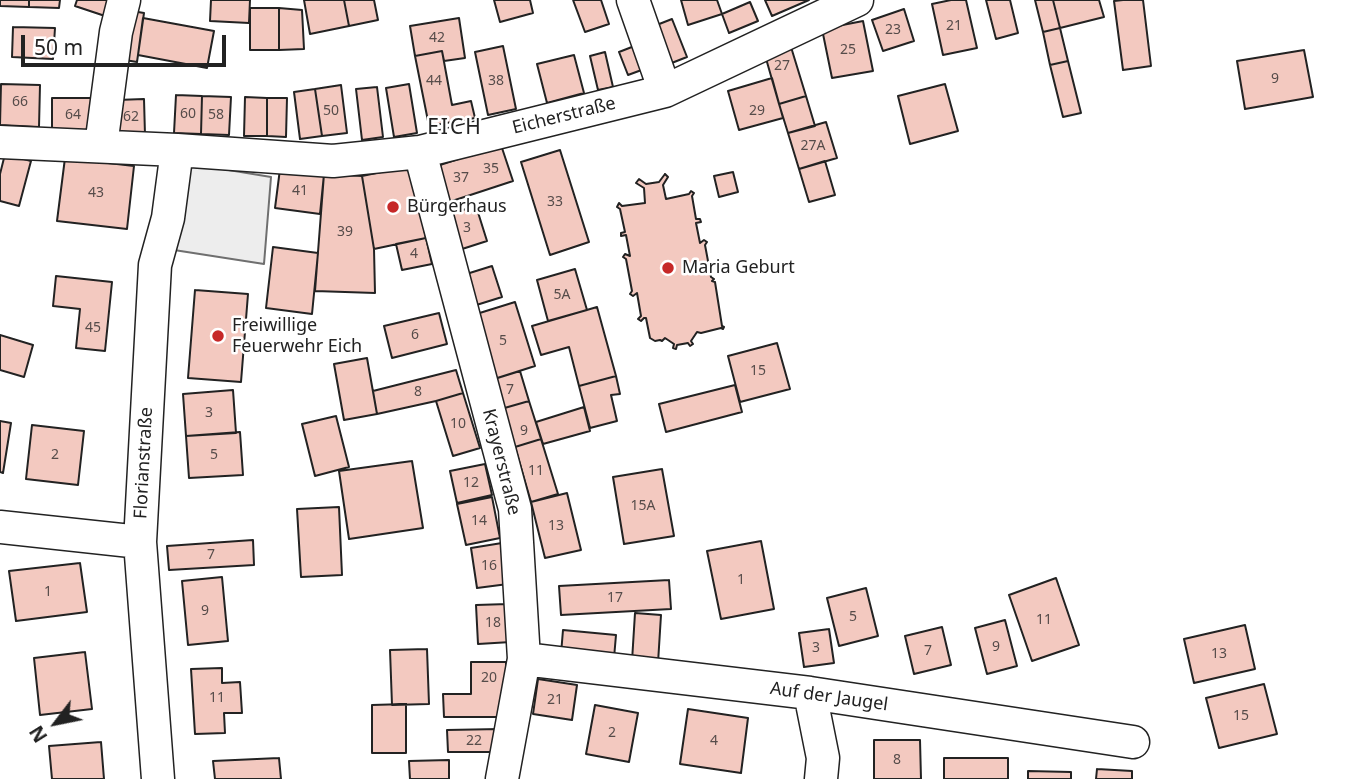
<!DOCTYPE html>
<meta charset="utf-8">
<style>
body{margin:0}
#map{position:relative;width:1355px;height:779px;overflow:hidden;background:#fff;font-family:"Noto Sans",sans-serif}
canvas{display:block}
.north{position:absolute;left:21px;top:688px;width:70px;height:70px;-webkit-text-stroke:5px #fff;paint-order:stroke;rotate:238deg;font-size:19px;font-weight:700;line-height:28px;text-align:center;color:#222}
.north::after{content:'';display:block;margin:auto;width:24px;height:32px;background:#222;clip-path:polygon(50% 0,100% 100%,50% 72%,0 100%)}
.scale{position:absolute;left:21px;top:35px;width:205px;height:32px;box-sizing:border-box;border:4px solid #222;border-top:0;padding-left:9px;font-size:21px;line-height:24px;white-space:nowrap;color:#222;-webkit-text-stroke:5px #fff;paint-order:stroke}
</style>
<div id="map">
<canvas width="1355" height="779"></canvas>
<div class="north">N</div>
<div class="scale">50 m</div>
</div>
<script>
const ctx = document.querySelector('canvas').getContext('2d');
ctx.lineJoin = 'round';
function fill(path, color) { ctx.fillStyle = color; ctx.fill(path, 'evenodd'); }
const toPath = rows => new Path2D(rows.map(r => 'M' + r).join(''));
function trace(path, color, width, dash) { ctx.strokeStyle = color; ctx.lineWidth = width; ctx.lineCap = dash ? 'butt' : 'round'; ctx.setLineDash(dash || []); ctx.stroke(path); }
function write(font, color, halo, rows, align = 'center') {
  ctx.font = font + ' "Noto Sans",sans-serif'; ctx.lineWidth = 5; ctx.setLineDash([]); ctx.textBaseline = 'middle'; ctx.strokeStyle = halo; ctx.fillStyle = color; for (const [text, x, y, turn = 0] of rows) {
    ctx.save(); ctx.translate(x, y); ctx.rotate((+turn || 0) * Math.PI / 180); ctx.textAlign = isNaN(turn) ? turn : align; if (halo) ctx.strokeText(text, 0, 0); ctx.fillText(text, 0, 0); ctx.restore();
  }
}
const parking = toPath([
 [186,163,271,177,264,264,174,250,186,163]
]);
fill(parking, '#ededed');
trace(parking, '#6f6f6f', 2);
const building = toPath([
 [0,0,29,0,29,7,0,6,0,0],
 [29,0,60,0,59,8,29,7,29,0],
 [77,0,110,0,105,16,75,6,77,0],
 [211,0,250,0,249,23,210,21,211,0],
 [304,0,344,0,349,26,310,34,304,0],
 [344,0,374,0,378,20,349,26,344,0],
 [494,0,530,0,533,13,500,22,494,0],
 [573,0,601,0,609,24,585,32,573,0],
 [681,0,717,0,722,14,688,25,681,0],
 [765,0,809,0,772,16,765,0],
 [951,0,966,0,977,48,943,55,932,4,951,0],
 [986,0,1010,0,1018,33,996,39,986,0],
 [1035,0,1053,0,1060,28,1043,32,1035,0],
 [1053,0,1099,0,1104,17,1060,28,1053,0],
 [1123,0,1143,0,1151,66,1123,70,1114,1,1123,0],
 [750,2,758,21,729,33,722,14,750,2],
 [250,8,279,8,279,50,250,50,250,8],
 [279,8,302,10,304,49,279,50,279,8],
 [904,9,914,41,883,51,872,20,904,9],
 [126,10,144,13,137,62,119,59,126,10],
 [143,18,214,31,207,68,138,55,143,18],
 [459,18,465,58,444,61,442,51,415,56,410,26,459,18],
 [672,19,687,57,664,66,649,28,672,19],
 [863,21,873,71,832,78,822,29,863,21],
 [13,27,55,28,53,59,12,57,13,27],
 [1060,28,1068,61,1050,65,1043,32,1060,28],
 [637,45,647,68,628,75,619,52,637,45],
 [503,46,516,109,488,115,475,52,503,46],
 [791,47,806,96,779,104,765,55,791,47],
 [1304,50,1313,97,1245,109,1237,61,1304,50],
 [442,51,452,105,471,101,475,118,429,126,415,56,442,51],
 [605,52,613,87,598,90,590,56,605,52],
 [574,55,584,93,547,103,537,64,574,55],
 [1068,61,1081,113,1063,117,1050,65,1068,61],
 [772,78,783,118,739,130,728,91,772,78],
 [1,84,40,85,39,127,0,125,1,84],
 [409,84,417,133,394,137,386,88,409,84],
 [945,84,958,131,910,144,898,96,945,84],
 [341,85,347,133,322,136,315,89,341,85],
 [377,87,383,137,362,140,356,89,377,87],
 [315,89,322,136,300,139,294,92,315,89],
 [176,95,202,96,201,134,174,133,176,95],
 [202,96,231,97,229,135,201,134,202,96],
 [806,96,815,126,788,133,779,104,806,96],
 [245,97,267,98,267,136,244,136,245,97],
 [52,98,95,98,95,131,52,131,52,98],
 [267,98,287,98,286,137,267,136,267,98],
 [144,99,145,135,118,135,117,100,144,99],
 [826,122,837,158,799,169,788,133,826,122],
 [501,145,513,181,449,202,437,166,501,145],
 [560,150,589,242,550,255,521,162,560,150],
 [5,154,31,161,19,206,0,201,0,174,5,154],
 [65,158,134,166,127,229,57,221,65,158],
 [825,161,835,195,809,202,799,169,825,161],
 [410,166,426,238,374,249,362,176,410,166],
 [280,169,324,174,320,214,275,208,280,169],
 [733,172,738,192,719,197,714,176,733,172],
 [324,174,362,176,374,249,375,293,315,291,324,174],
 [665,174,668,177,663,185,666,199,689,194,691,191,694,193,692,196,696,219,700,219,701,222,696,223,700,243,704,240,707,242,705,245,711,277,714,279,712,281,715,282,722,326,724,327,723,329,721,328,701,333,697,332,691,341,693,344,690,346,688,343,677,345,676,349,673,348,674,344,665,338,662,341,660,340,655,341,650,338,646,318,644,318,641,321,638,319,641,316,637,293,633,296,630,294,632,291,626,259,623,257,625,254,630,256,626,235,621,236,621,233,625,232,620,209,617,207,619,203,622,206,645,203,644,188,636,183,639,179,646,184,659,182,665,174],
 [476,206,487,241,459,250,447,215,476,206],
 [426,238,432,264,402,270,396,244,426,238],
 [273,247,318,253,312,314,266,308,273,247],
 [492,266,502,297,470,307,460,276,492,266],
 [575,269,587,310,548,321,537,280,575,269],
 [56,276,112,282,105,351,76,348,80,309,53,306,56,276],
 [195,290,248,294,241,382,188,378,195,290],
 [515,302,535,366,491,380,470,316,515,302],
 [597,307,616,376,579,386,569,347,541,355,532,326,597,307],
 [439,313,447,344,392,358,384,326,439,313],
 [0,335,33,345,24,377,0,370,0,335],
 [777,343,790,389,740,402,728,356,777,343],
 [367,358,377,414,344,420,334,364,367,358],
 [456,370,463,393,436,401,377,414,373,391,456,370],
 [520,371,529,401,501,409,491,380,520,371],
 [616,376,620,394,611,395,617,421,590,428,579,386,616,376],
 [735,385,742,412,666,432,659,404,735,385],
 [233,390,236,433,186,436,183,394,233,390],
 [463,393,480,448,453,456,436,401,463,393],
 [529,401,541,439,515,447,501,409,529,401],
 [584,407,590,431,543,444,536,422,584,407],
 [336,416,349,467,315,476,302,424,336,416],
 [0,421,11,423,3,473,0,472,0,421],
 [32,425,84,431,78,485,26,479,32,425],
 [240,432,243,475,189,478,186,436,240,432],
 [541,439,558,494,531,502,515,447,541,439],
 [412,461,423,528,349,539,339,471,412,461],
 [485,464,492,495,457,503,450,471,485,464],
 [662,469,674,536,624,544,613,477,662,469],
 [567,493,581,550,545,558,531,502,567,493],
 [492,497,500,538,466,545,457,504,492,497],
 [339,507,342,575,301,577,297,509,339,507],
 [253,540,254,565,169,570,167,546,253,540],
 [761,541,774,609,721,619,707,551,761,541],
 [502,543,508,584,477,588,471,548,502,543],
 [80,563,87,612,16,621,9,571,80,563],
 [222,577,228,641,188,645,182,581,222,577],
 [1056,578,1079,645,1032,661,1009,595,1056,578],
 [669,580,671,609,561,615,559,586,669,580],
 [866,588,878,636,839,646,827,598,866,588],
 [508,604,511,642,478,644,476,605,508,604],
 [635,613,661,615,658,663,632,661,635,613],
 [1005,620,1017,666,987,674,975,628,1005,620],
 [1245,625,1255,669,1194,683,1184,639,1245,625],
 [942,627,951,665,914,674,905,636,942,627],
 [829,629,834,663,804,667,799,633,829,629],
 [563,630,616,635,614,658,561,654,563,630],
 [427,649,429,704,392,705,390,650,427,649],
 [85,652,92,709,40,715,34,658,85,652],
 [471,662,506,662,506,717,444,717,443,694,471,694,471,662],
 [222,668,222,683,240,682,242,713,224,713,225,733,195,734,191,669,222,668],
 [538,679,577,685,572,720,533,714,538,679],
 [1264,684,1277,734,1219,748,1206,698,1264,684],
 [406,704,406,753,372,753,372,705,406,704],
 [595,705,638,713,629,762,586,754,595,705],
 [688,709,748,718,741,773,680,764,688,709],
 [500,729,500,752,448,752,447,730,500,729],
 [874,740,920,740,921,779,874,779,874,740],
 [101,742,104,779,52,779,49,746,101,742],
 [279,758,281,779,215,779,213,761,279,758],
 [944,758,1008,758,1008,779,944,779,944,758],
 [449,760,449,779,410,779,409,761,449,760],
 [1097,769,1132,771,1132,779,1096,779,1097,769],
 [1028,771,1071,772,1071,779,1028,779,1028,771]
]);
fill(building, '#f3c9c0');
trace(building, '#222', 2);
const minor = toPath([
 [633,0,665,91],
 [0,142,177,150,333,161,420,152,665,91,857,0],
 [101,146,116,32,124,0],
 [420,152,515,509,524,659,502,779],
 [0,527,140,542],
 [524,659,810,693,1133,742],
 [810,693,823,758,821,779],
 [158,779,140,542,155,265,168,218,177,150]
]);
trace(minor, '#222', 35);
trace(minor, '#fff', 32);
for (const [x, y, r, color] of [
 [393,207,7,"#c62828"],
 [668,268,7,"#c62828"],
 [218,336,7,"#c62828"]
]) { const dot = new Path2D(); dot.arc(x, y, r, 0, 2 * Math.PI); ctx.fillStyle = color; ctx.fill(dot); trace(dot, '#fff', 2.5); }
write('14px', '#564c4a', null, [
 ["21",954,26],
 ["23",893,30],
 ["42",437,38],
 ["25",848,50],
 ["27",782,66],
 ["9",1275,79],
 ["44",434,81],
 ["38",496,81],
 ["66",20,102],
 ["50",331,111],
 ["29",757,111],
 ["60",188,114],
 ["64",73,115],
 ["58",216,115],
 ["62",131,117],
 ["27A",813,146],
 ["35",491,169],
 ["37",461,178],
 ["41",300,191],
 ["43",96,193],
 ["33",555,202],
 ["3",467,228],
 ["39",345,232],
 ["4",414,254],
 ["5A",562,295],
 ["45",93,328],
 ["6",415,335],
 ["5",503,341],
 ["15",758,371],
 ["7",510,390],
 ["8",418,392],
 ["3",209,413],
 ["10",458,424],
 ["9",524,431],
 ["2",55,455],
 ["5",214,455],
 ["11",536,471],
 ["12",471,483],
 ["15A",643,506],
 ["14",479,521],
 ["13",556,526],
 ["7",211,555],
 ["16",489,566],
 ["1",741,580],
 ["1",48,592],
 ["17",615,598],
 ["9",205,611],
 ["5",853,617],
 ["11",1044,620],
 ["18",493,623],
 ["9",996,647],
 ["3",816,648],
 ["7",928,651],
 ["13",1219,654],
 ["20",489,678],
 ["11",217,698],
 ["21",555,700],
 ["15",1241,716],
 ["2",612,733],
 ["22",474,741],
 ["4",714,741],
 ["8",897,760]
]);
write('18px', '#222', '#fff', [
 ["Eicherstraße",564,116,-14],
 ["Krayerstraße",501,462,76],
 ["Florianstraße",144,463,-87],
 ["Auf der Jaugel",829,697,8]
]);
write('18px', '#222', '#fff', [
 ["Bürgerhaus",407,207],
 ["Maria Geburt",682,268],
 ["Freiwillige",232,326],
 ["Feuerwehr Eich",232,347]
], 'left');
ctx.letterSpacing = '2px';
write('21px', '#222', '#fff', [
 ["EICH",455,128]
]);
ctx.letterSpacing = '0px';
</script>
